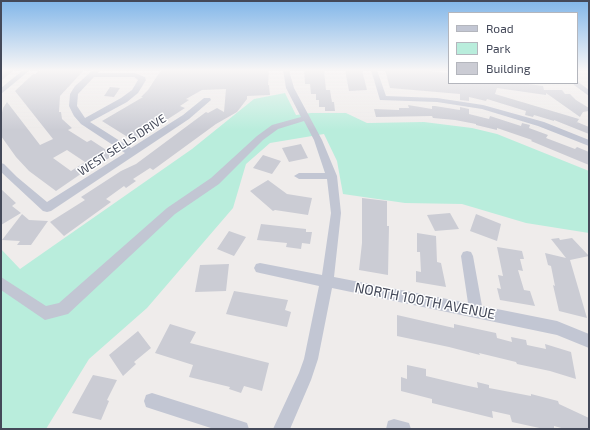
<!DOCTYPE html>
<style>
body{margin:0}
#map{position:relative;width:590px;height:430px;overflow:hidden;background:#efeceb;font-family:"Exo 2",sans-serif}
canvas{display:block}
.frame{position:absolute;inset:0;border:2px solid #444959;pointer-events:none}
.legend{position:absolute;left:448px;top:12px;width:130px;height:72px;box-sizing:border-box;background:#fff;border:1px solid #b4b6bd;margin:0;padding:5px 7px;list-style:none;font-size:12px;color:#444959}
.legend li{display:flex;align-items:center;gap:8px;height:20px}
.legend b{width:20px;border:1px solid #b4b6bd}
</style>
<div id="map">
<canvas width="590" height="430"></canvas>
<div class="frame"></div>
<ul class="legend">
<li><b style="height:5px;background:#c2c6d3"></b>Road</li>
<li><b style="height:11px;background:#b9eddc"></b>Park</li>
<li><b style="height:11px;background:#cbccd4"></b>Building</li>
</ul>
</div>
<script>
const ctx = document.querySelector('canvas').getContext('2d');
ctx.lineJoin = 'round';
function fill(path, color) { ctx.fillStyle = color; ctx.fill(path, 'evenodd'); }
const toPath = rows => new Path2D(rows.map(r => 'M' + r).join(''));
function write(font, color, halo, rows, align = 'center') {
  ctx.font = font + ' "Exo 2",sans-serif'; ctx.lineWidth = 3; ctx.setLineDash([]); ctx.textBaseline = 'middle'; ctx.strokeStyle = halo; ctx.fillStyle = color; for (const [text, x, y, turn = 0] of rows) {
    ctx.save(); ctx.translate(x, y); ctx.rotate((+turn || 0) * Math.PI / 180); ctx.textAlign = isNaN(turn) ? turn : align; if (halo) ctx.strokeText(text, 0, 0); ctx.fillText(text, 0, 0); ctx.restore();
  }
}
fill(toPath([
 [285,93,296,115,311,113,346,113,367,123,424,122,472,128,497,134,589,171,589,233,526,223,462,204,405,203,343,194,337,161,324,134,270,143,246,164,233,208,147,308,89,359,46,429,1,429,1,249,20,269,192,149,254,99]
]), '#b9eddc');
fill(toPath([
 [1,70,14,70,1,81],
 [40,70,84,70,60,96,59,112,61,112,62,119,72,128,68,130,87,142,91,140,114,155,90,170,88,169,56,191,29,171,16,157,1,136,1,117,3,108,7,102,40,145,53,139,15,91,33,74,35,74],
 [67,150,85,162,71,171,53,158],
 [161,70,269,70,268,85,269,85,270,95,247,96,247,99,237,112,216,124,153,170,150,168,133,179,136,181,126,188,124,186,106,199,111,202,64,236,50,222,85,200,81,197,121,171,136,164,206,112,208,113,217,108,224,112,226,89,202,90,186,99,189,100,180,106,185,108,134,141,102,121,143,97,141,97,148,90],
 [304,70,324,70,326,90,330,90,332,102,334,102,335,111,325,111,325,107,319,107,319,100,316,100,316,94,311,94,310,84,305,84],
 [345,70,362,70,367,90,349,91],
 [385,70,430,70,431,71,449,73,449,83,521,83,543,86,544,90,562,90,565,94,570,94,576,100,589,108,589,111,583,112,580,117,546,93,546,95,497,88,495,94,579,119,576,124,577,122,589,127,589,134,554,120,554,121,534,115,533,117,525,115,526,111,487,99,486,101,469,97,469,101,460,100,460,94,390,88],
 [110,87,120,88,114,97,104,96],
 [408,105,432,109,432,106,435,106,460,110,460,107,469,109,469,114,489,119,490,116,521,126,522,123,530,125,529,128,548,135,546,138,575,149,577,147,589,152,589,165,531,141,532,140,497,128,497,130,476,125,476,124,455,120,433,118,432,116,376,117,374,109,399,110,399,108,409,108],
 [301,144,308,158,289,162,282,148],
 [263,155,281,161,272,174,253,168],
 [268,180,287,194,312,198,308,215,275,210,273,211,250,191],
 [1,189,16,203,12,206,21,213,1,225],
 [362,198,387,201,387,226,389,226,388,275,359,270,362,243],
 [450,213,459,229,435,231,427,215],
 [22,214,29,220,48,221,31,245,17,245,20,241,2,240],
 [476,214,501,224,497,241,470,231],
 [261,224,306,229,306,232,312,232,310,244,302,243,301,249,286,247,287,243,257,240],
 [229,231,246,237,234,256,217,249],
 [417,233,436,236,437,262,441,263,446,287,416,282,416,271,421,272,420,252,417,252],
 [559,238,560,240,572,238,589,256,570,260,587,318,559,311,553,285,555,286,551,266,548,265,545,253,566,258,551,239],
 [497,247,522,251,524,259,520,259,523,271,518,270,524,290,530,291,535,306,500,300,497,288,501,289,498,275,503,276],
 [229,264,226,291,195,292,200,265],
 [234,291,288,300,285,310,291,312,287,327,226,314],
 [397,315,454,328,454,324,496,333,497,338,512,342,511,337,526,340,527,345,546,349,545,344,571,352,576,379,550,371,517,364,516,362,479,353,480,355,449,347,397,336],
 [170,324,196,332,190,343,269,363,262,391,244,386,241,393,229,389,230,387,189,377,193,365,155,353],
 [138,331,151,348,134,362,136,364,123,376,109,355],
 [407,365,426,369,426,376,464,385,478,388,477,382,489,385,489,388,531,396,531,394,558,401,559,404,589,418,589,429,565,429,554,426,554,429,544,429,512,422,510,415,492,411,493,418,432,403,432,399,401,391,401,377,407,379],
 [93,375,117,380,107,400,109,401,101,420,72,413]
]), '#cbccd4');
fill(toPath([
 [23,70,30,70,1,94,1,88,23,70],
 [93,70,100,70,98,73,135,73,145,77,146,80,138,93,127,102,90,122,131,148,183,115,204,98,210,98,211,100,189,119,51,211,47,212,43,211,1,172,1,163,4,164,17,177,47,202,125,153,81,124,74,116,69,106,70,94,75,86,93,70],
 [94,77,134,77,138,80,132,90,121,98,85,118,77,106,78,94,94,77],
 [283,70,289,70,294,88,322,140,337,176,341,213,334,277,468,303,461,256,463,252,467,251,471,252,473,256,482,306,557,321,589,334,589,348,557,335,332,288,318,359,311,380,290,429,273,429,299,373,304,359,319,286,260,273,256,272,254,268,256,264,260,263,322,275,331,213,327,179,299,179,294,176,299,173,325,173,314,140,304,121,278,129,263,140,219,184,175,214,68,314,45,320,1,290,1,277,46,306,59,303,167,208,211,178,257,136,272,125,301,117,286,88,283,70],
 [371,70,377,70,386,96,437,98,483,105,544,122,589,140,589,146,538,126,482,109,437,102,380,100,371,70],
 [577,81,589,90,589,96,574,85,573,83,577,83,577,81],
 [152,393,241,421,247,423,249,429,214,429,152,409,146,407,144,401,146,395,152,393],
 [394,419,409,423,411,429,386,429,388,421,394,419]
]), '#c2c6d3');
const sky = ctx.createLinearGradient(0, 0, 0, 130);
sky.addColorStop(0, '#81b6e9');
sky.addColorStop(0.54, '#f8f6f6');
sky.addColorStop(1, '#f8f6f600');
ctx.fillStyle = sky;
ctx.fillRect(0, 0, 590, 130);
write('12px', '#444959', '#fff', [
 ["WEST SELLS DRIVE",122,145,-33]
]);
write('14px', '#444959', '#fff', [
 ["NORTH 100TH AVENUE",425,301,11]
]);
</script>
